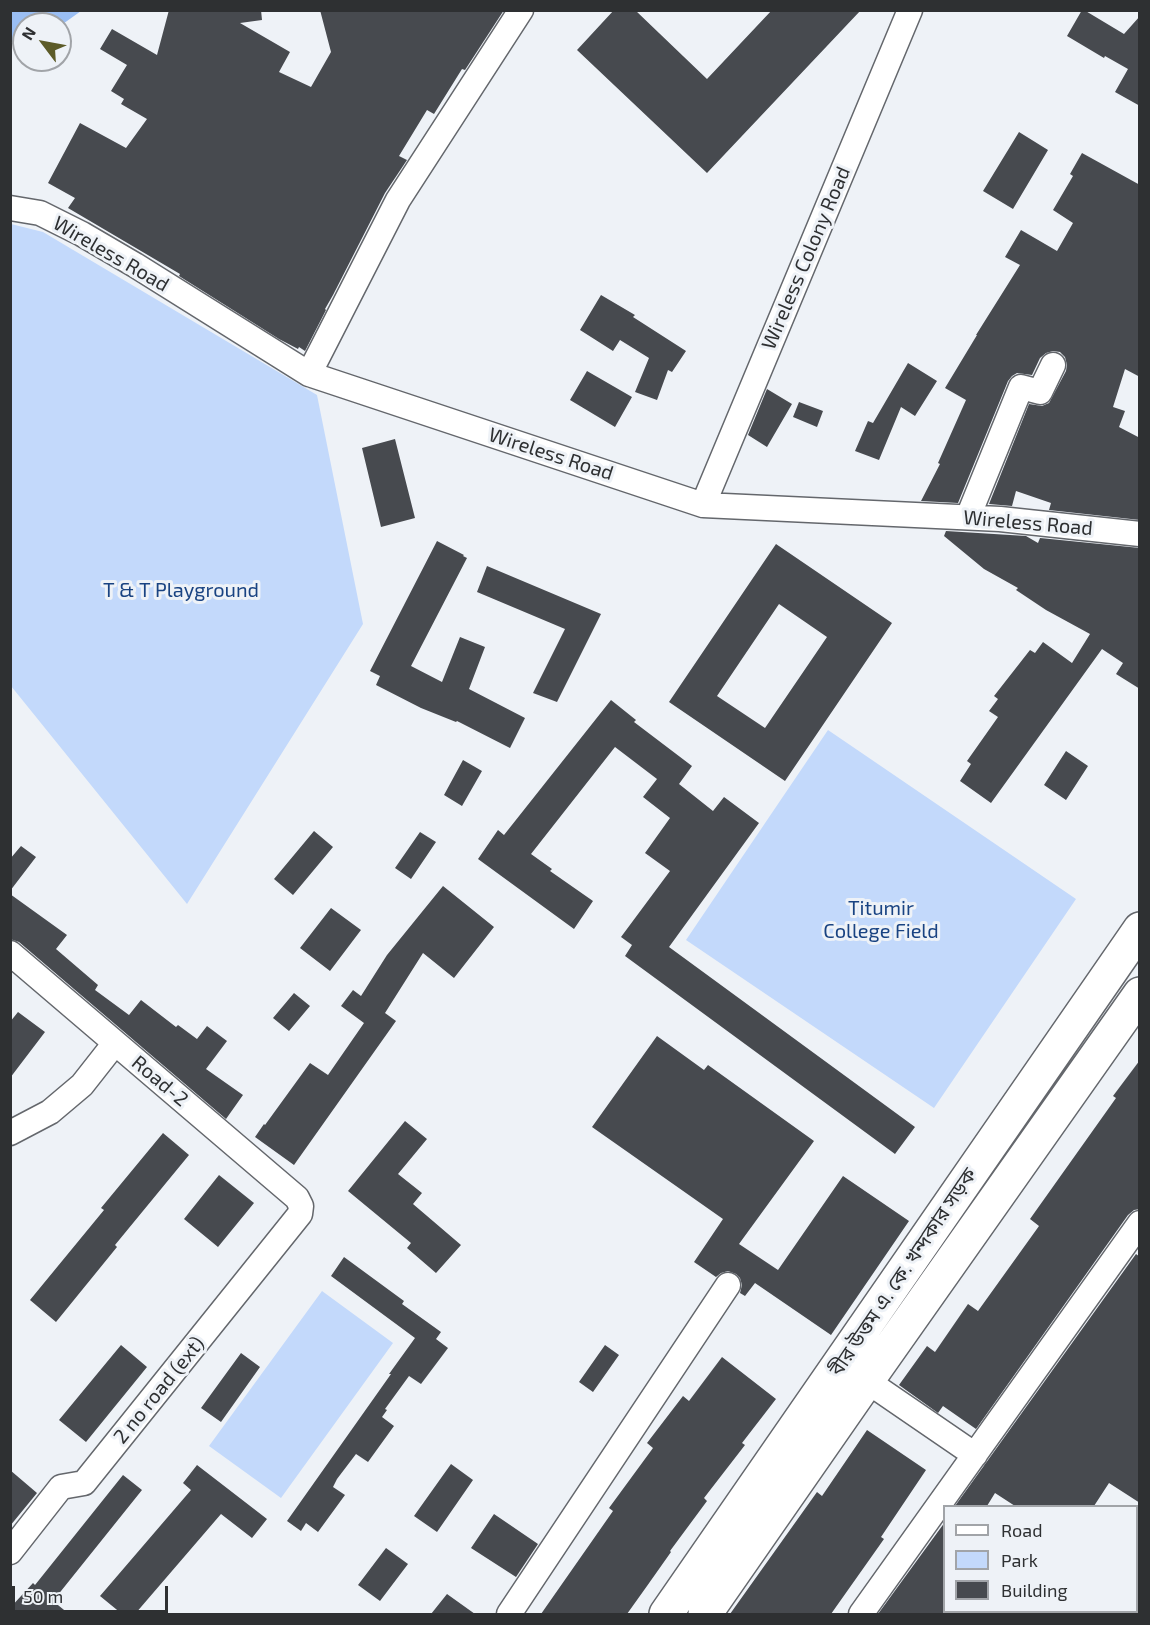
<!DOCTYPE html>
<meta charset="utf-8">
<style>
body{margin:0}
#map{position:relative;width:1150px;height:1625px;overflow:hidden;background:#eef2f7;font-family:"Exo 2",sans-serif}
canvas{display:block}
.frame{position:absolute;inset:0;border:12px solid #2e3032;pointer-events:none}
.legend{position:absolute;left:943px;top:1505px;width:195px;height:108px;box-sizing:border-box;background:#eef2f7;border:2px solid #a1a4a8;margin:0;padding:8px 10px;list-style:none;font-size:18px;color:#2e3032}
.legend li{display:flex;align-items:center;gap:12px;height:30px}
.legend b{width:30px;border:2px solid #a1a4a8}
.north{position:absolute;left:12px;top:12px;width:60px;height:60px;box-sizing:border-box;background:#eef2f7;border:2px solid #a1a4a8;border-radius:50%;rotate:302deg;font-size:16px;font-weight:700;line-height:24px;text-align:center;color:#2e3032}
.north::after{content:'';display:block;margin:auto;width:21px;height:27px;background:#5c5b28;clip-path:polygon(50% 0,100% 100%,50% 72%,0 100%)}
.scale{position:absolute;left:12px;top:1586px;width:156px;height:27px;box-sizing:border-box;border:3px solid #2e3032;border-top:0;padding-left:8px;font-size:18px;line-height:21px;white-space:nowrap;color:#2e3032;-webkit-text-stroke:4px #eef2f7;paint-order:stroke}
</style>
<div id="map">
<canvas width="1150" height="1625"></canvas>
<div class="frame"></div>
<ul class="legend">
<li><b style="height:8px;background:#fff"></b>Road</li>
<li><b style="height:16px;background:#c3d9fb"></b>Park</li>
<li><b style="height:16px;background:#474a4f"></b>Building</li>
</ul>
<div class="north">N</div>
<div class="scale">50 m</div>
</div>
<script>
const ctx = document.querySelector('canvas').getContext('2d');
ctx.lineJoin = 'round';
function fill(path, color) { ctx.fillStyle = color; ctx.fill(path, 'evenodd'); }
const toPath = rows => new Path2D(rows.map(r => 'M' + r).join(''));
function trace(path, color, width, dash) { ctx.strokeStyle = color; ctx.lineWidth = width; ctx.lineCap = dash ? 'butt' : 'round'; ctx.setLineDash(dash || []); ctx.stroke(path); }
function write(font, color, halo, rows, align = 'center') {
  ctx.font = font + ' "Exo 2","Noto Sans Bengali",sans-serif'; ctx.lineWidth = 6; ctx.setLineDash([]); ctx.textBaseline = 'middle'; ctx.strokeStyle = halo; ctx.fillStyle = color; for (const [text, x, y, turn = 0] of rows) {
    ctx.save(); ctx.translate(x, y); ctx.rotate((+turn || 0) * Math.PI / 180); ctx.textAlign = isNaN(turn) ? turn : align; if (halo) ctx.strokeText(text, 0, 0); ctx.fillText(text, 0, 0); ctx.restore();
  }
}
fill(toPath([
 [11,224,43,232,317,395,363,624,187,904,11,686],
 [828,730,1076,899,934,1108,686,940],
 [322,1291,393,1343,281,1498,209,1446]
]), '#c3d9fb');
fill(toPath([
 [10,11,11,10,81,11,60,26,60,24,24,24,24,39,12,42,11,42]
]), '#9abef3');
fill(toPath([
 [169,10,261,10,262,20,240,23,290,52,279,72,311,87,331,52,320,10,504,10,465,70,462,69,434,114,427,110,399,156,407,160,385,193,333,295,325,309,326,310,305,351,299,347,298,349,279,339,179,276,180,274,68,208,75,198,48,183,80,123,126,148,147,119,121,104,124,99,111,91,127,65,100,49,112,29,157,55],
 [614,10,635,10,707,79,772,10,861,10,707,173,577,50],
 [1082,10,1084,10,1124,34,1140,16,1140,106,1115,92,1128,69,1105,56,1104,58,1067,36],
 [1019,132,1048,150,1013,209,983,191],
 [1082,153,1140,185,1140,377,1125,369,1113,407,1125,411,1119,427,1140,438,1140,520,1049,510,1051,503,1016,491,1012,506,989,504,1029,404,1042,406,1049,403,1066,371,1067,365,1065,357,1060,352,1053,351,1046,353,1040,358,1032,375,1017,373,1012,376,1008,381,958,503,921,501,940,464,938,463,966,400,945,388,977,335,976,335,1020,265,1005,257,1021,230,1057,251,1073,223,1053,210,1073,176,1070,174],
 [601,295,635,315,633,317,686,351,672,372,668,370,657,400,635,392,649,358,620,340,613,351,580,330],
 [908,363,937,381,915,416,901,407,879,460,855,451,868,421,873,423],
 [587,371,632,397,615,427,570,400],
 [767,389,792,404,767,447,748,435],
 [799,402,823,411,817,427,793,417],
 [395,439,415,518,381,527,362,448],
 [946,531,1026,536,1038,543,1040,538,1140,548,1140,689,1116,674,1123,663,1102,649,991,803,960,781,971,764,967,761,998,717,989,711,998,699,994,696,1030,650,1035,653,1043,642,1072,663,1090,634,1046,610,1016,590,1018,588,984,569,944,536],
 [437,541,464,555,463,556,467,558,411,666,442,682,460,637,485,647,469,689,525,718,510,748,457,721,456,722,421,708,376,685,380,676,370,671],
 [776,544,892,623,785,781,669,702],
 [779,604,827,637,765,728,717,696],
 [487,566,601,614,557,702,533,693,565,629,477,592],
 [611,700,636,720,634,722,692,766,679,784,713,811,724,797,759,823,669,947,915,1127,895,1154,625,956,632,945,621,937,670,871,645,853,670,818,643,797,657,779,615,747,531,854,552,869,550,871,593,901,574,929,478,859,498,830,504,835],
 [1066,751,1088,766,1066,800,1044,785],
 [463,760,482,771,462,806,444,795],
 [314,831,333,847,293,895,274,879],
 [420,832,436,842,411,879,395,868],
 [21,846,36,857,10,891,10,859],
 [443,886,494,927,454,978,423,953,385,1013,396,1021,294,1165,255,1137,264,1124,265,1125,310,1063,328,1075,364,1023,341,1006,353,990,361,996,387,955],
 [10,894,67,935,56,949,98,985,95,990,129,1015,141,1000,176,1027,178,1025,197,1039,207,1026,227,1041,206,1069,243,1095,226,1119,19,942,10,939],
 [331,908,361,930,330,971,300,948],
 [294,993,310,1006,289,1031,273,1018],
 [18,1012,45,1032,10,1078,10,1022],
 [657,1036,704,1070,708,1065,814,1141,739,1244,778,1270,843,1176,909,1221,831,1335,755,1283,745,1296,740,1293,742,1285,740,1278,736,1274,728,1271,721,1273,716,1277,694,1262,723,1219,592,1127],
 [1140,1060,1140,1209,1134,1210,1128,1215,976,1429,943,1406,938,1413,899,1385,927,1346,935,1352,968,1304,978,1311,1039,1226,1030,1219,1116,1098,1113,1096],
 [405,1121,427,1139,398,1174,422,1193,413,1204,461,1245,436,1273,407,1248,411,1243,348,1191],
 [163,1133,189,1155,115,1245,117,1247,56,1322,30,1300,104,1210,101,1208],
 [219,1175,254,1203,218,1247,184,1219],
 [1136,1254,1140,1257,1140,1503,1109,1483,1094,1506,1015,1506,995,1493,987,1506,955,1506],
 [344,1257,404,1301,402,1304,441,1332,436,1339,448,1348,421,1384,409,1376,385,1409,387,1410,382,1417,394,1426,368,1462,356,1454,337,1479,333,1487,345,1495,318,1532,306,1523,301,1531,287,1521,391,1374,389,1374,415,1338,331,1276],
 [121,1345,147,1367,86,1442,59,1420],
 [605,1345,619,1355,593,1392,579,1382],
 [241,1353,260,1367,221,1422,201,1408],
 [722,1357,776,1399,742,1443,745,1445,704,1498,707,1501,670,1551,671,1552,647,1586,627,1614,541,1614,613,1511,609,1508,653,1448,647,1443,683,1396,689,1401],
 [867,1430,926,1470,881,1537,884,1539,831,1614,730,1614,817,1492,822,1496],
 [451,1464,473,1480,437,1532,414,1516],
 [197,1465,267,1519,252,1538,221,1514,135,1614,122,1614,100,1596,191,1490,183,1483],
 [10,1470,37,1493,10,1526],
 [123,1475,142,1490,53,1601,69,1614,10,1614,10,1608,33,1583,35,1585],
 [494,1514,538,1544,516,1577,471,1548],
 [945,1522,945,1614,878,1614],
 [386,1548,408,1564,380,1601,358,1585],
 [447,1594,475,1614,431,1614]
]), '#474a4f');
const minor = toPath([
 [10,208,40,213,82,234,135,265,309,374,703,505,1000,519,1140,534],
 [309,374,398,200,521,10],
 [703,505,910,10],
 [968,517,1021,387,1040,392,1053,365],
 [10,953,297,1198,301,1206,300,1214,84,1483,61,1487,10,1552],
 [10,1133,50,1112,82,1085,115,1043],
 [867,1381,975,1455],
 [509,1614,728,1285],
 [861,1614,1140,1223]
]);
const primary = toPath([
 [666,1614,1140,929],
 [705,1614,867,1381,1140,994]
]);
trace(minor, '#64676c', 27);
trace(primary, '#64676c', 36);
trace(minor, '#fff', 24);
trace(primary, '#fff', 33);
write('20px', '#2e3032', '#eef2f7', [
 ["Wireless Road",111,254,30],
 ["Wireless Colony Road",806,258,-67],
 ["Wireless Road",551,454,18],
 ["Wireless Road",1028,523,5],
 ["Road-2",160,1081,40],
 ["বীর উত্তম এ. কে. খন্দকার সড়ক",903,1272,-56],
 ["2 no road (ext)",159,1390,-51]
]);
write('20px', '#194382', '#eef2f7', [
 ["T & T Playground",181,590],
 ["Titumir",881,908],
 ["College Field",881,931]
]);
</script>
